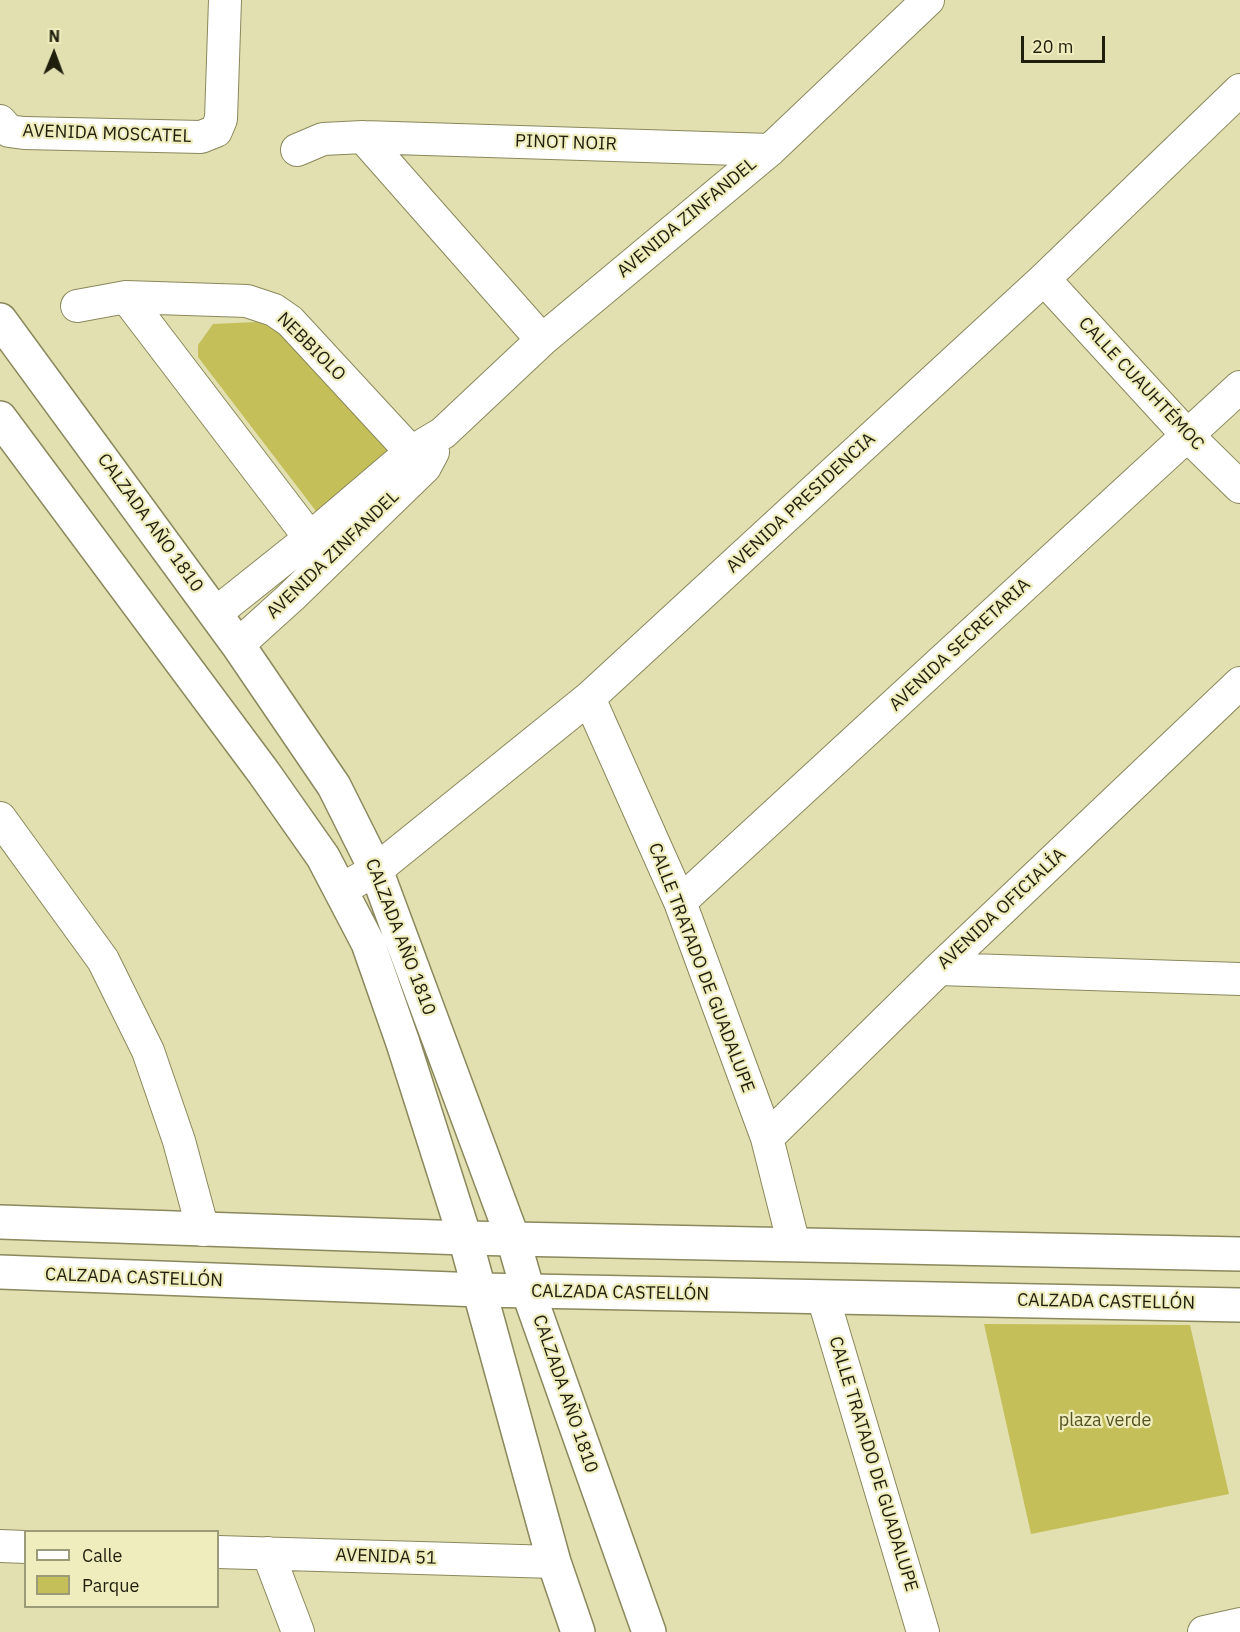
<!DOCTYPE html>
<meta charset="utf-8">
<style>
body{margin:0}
#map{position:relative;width:1240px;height:1632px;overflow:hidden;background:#e2e0b1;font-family:"IBM Plex Sans",sans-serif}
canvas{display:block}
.legend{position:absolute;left:24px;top:1530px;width:195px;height:78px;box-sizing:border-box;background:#efedbd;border:2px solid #9c9b77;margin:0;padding:8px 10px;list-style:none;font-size:18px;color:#201f0d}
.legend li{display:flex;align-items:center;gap:12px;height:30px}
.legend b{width:30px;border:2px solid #9c9b77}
.north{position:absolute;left:24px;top:24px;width:60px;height:60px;-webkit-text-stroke:4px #efedbd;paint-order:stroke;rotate:1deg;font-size:16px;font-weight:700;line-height:24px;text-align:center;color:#201f0d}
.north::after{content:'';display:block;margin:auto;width:21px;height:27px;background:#201f0d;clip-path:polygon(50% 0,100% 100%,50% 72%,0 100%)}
.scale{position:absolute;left:1021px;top:36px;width:84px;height:27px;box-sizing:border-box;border:3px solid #201f0d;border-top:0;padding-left:8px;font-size:18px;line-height:21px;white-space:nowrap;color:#201f0d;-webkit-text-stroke:4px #efedbd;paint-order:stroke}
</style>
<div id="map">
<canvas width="1240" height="1632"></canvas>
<ul class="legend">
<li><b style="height:8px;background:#fff"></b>Calle</li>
<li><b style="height:16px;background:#c5bf5a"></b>Parque</li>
</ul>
<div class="north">N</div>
<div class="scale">20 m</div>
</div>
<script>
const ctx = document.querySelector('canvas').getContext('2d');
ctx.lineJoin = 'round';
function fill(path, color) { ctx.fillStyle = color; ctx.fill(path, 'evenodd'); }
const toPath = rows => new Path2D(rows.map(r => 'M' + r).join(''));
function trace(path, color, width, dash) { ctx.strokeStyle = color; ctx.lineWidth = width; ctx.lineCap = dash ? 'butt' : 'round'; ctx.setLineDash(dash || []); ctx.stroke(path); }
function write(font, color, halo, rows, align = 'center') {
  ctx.font = font + ' "IBM Plex Sans",sans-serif'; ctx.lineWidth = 4.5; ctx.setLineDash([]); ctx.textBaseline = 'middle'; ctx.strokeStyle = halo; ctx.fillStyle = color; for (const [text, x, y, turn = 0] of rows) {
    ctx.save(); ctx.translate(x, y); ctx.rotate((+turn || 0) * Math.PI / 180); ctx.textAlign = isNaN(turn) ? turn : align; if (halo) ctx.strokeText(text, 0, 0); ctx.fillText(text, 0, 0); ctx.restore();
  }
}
fill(toPath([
 [256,322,273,323,386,445,392,459,322,519,198,357,198,345,213,324],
 [984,1324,1190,1325,1229,1494,1031,1534]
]), '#c5bf5a');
const minor = toPath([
 [0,121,9,131,24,133,201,137,216,131,221,119,225,0],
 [363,137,542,340],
 [297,150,323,139,363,137,770,150],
 [1044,279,1188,436,1240,487],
 [126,297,310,538,329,560],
 [77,306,126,297,247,301,274,310,290,321,424,466],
 [216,613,310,538,411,452,443,433,542,340,770,150,928,0],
 [238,645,291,597,425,467,433,452],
 [589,698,680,902,767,1138,794,1245],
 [0,818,103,960,148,1051,179,1141,203,1230],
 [340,890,376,870,589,698,1044,279,1240,90],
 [680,902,1240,387],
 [939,969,1240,979],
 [767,1138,939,969,1240,683],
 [823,1297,923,1632],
 [0,1546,26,1547],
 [218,1552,554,1562],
 [268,1553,298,1632],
 [1204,1632,1240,1624]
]);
const tertiary = toPath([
 [0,320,238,645,334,786,376,870,513,1239,528,1291,649,1632],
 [0,418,264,773,323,857,368,943,403,1043,465,1238,554,1562,578,1632]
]);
const secondary = toPath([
 [0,1222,465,1238,1240,1254],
 [0,1272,480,1290,1240,1305]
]);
trace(minor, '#8a885c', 34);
trace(tertiary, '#8a885c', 36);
trace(secondary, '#8a885c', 36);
trace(minor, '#fff', 32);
trace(tertiary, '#fff', 33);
trace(secondary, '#fff', 33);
write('18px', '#201f0d', '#efedbd', [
 ["AVENIDA MOSCATEL",107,134,2],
 ["PINOT NOIR",566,143,2],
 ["AVENIDA ZINFANDEL",687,218,-40],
 ["NEBBIOLO",311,347,45],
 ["CALLE CUAUHTÉMOC",1141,384,47],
 ["AVENIDA PRESIDENCIA",801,503,-43],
 ["CALZADA AÑO 1810",150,523,54],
 ["AVENIDA ZINFANDEL",333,555,-44],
 ["AVENIDA SECRETARIA",960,645,-43],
 ["AVENIDA OFICIALÍA",1002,909,-43],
 ["CALZADA AÑO 1810",400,937,69],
 ["CALLE TRATADO DE GUADALUPE",701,968,69],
 ["CALZADA CASTELLÓN",134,1278,2],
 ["CALZADA CASTELLÓN",620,1293,1],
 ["CALZADA CASTELLÓN",1106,1302,1],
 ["CALZADA AÑO 1810",565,1394,71],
 ["CALLE TRATADO DE GUADALUPE",873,1464,73],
 ["AVENIDA 51",386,1557,2]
]);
write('18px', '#545222', '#efedbd', [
 ["plaza verde",1105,1421]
]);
</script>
